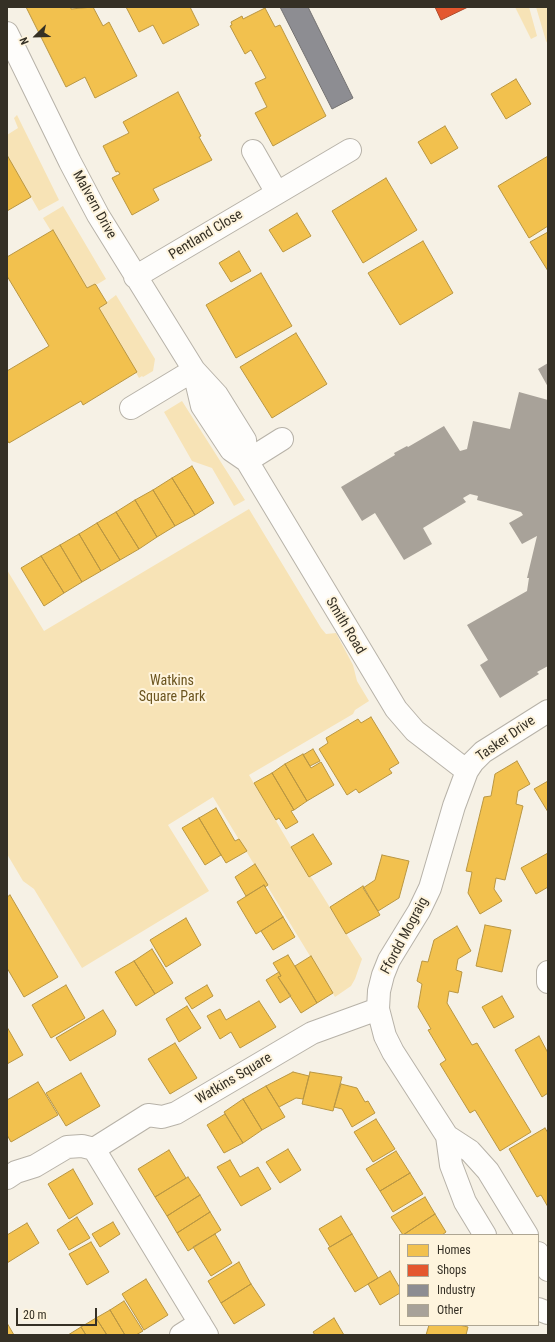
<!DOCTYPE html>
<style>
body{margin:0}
#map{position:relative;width:555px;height:1342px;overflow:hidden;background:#f6f1e5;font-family:"Roboto Condensed",sans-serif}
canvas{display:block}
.frame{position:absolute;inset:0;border:8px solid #353025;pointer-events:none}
.legend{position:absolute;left:399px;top:1234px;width:140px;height:92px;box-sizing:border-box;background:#fef4dd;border:1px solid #aea693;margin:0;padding:5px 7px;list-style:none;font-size:12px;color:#353025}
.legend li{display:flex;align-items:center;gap:8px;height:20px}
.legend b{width:20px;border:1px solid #aea693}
.north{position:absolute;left:16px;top:16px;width:40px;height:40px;-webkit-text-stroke:3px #fef4dd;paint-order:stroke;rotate:247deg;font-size:11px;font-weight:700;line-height:16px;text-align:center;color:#353025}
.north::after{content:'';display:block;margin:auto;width:14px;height:18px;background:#353025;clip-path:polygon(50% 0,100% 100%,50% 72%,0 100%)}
.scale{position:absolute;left:16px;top:1308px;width:81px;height:18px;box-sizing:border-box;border:2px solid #353025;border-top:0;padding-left:5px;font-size:12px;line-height:14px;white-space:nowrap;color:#353025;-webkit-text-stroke:3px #fef4dd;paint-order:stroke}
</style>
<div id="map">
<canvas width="555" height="1342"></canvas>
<div class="frame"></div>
<ul class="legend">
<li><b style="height:11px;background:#f2c14e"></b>Homes</li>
<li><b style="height:11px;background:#e4572e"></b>Shops</li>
<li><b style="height:11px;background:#8d8d92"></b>Industry</li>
<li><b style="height:11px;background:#a8a299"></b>Other</li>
</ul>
<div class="north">N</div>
<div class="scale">20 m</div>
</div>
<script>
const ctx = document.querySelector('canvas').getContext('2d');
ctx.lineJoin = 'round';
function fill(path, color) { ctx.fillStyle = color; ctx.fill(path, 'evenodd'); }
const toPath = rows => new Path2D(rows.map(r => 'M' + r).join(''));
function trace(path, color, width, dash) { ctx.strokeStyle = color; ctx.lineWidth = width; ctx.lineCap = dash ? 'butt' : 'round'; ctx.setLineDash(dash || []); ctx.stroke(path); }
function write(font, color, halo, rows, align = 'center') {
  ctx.font = font + ' "Roboto Condensed",sans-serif'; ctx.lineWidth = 4; ctx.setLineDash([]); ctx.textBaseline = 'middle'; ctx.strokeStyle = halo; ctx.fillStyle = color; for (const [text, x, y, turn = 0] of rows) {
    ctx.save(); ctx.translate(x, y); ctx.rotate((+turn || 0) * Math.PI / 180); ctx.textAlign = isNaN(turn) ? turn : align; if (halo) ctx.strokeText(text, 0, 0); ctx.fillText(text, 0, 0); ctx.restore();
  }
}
fill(toPath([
 [515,7,529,7,537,36,531,39],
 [536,7,548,7,548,44,546,41],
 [17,115,59,200,39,211,7,155,7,135,18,128,14,118],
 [63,206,106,279,96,285,95,284,87,288,53,230,51,231,43,218],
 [116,295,155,359,153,371,143,377,142,376,139,378,99,308],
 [182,401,245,500,234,506,212,468,192,461,164,412],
 [249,509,321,628,326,634,336,633,353,665,357,681,369,701,355,710,353,714,249,775,309,877,311,877,362,959,355,979,351,986,335,997,213,797,168,825,209,891,82,968,34,889,23,881,7,854,7,570,44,631]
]), '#f7e3b6');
const homes = toPath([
 [26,7,71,7,71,9,93,7,103,26,109,22,137,76,95,98,85,77,66,87,26,7],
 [126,7,190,7,199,25,163,44,153,25,139,32,126,7],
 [265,8,275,27,280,25,326,116,273,146,255,113,267,107,255,83,266,78,251,50,245,54,230,26,232,25,231,22,242,16,243,19,265,8],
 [516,79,531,104,506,119,491,94,516,79],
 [178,92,201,136,199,137,212,160,153,189,159,200,132,215,112,178,120,174,118,171,116,172,103,146,129,133,123,122,178,92],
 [445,126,458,148,431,164,418,142,445,126],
 [7,155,31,197,7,211,7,155],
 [548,156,548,226,529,238,498,186,548,156],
 [386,178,417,230,363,263,332,211,386,178],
 [297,213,311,236,283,252,269,230,297,213],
 [53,230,87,288,95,284,96,285,107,303,99,308,137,372,83,405,81,401,9,443,7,440,7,371,49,346,7,276,7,257,53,230],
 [548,232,548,271,530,242,548,232],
 [423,241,453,293,400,325,368,273,423,241],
 [239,251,251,271,231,282,219,263,239,251],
 [261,273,292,326,236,358,206,305,261,273],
 [296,333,327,384,272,418,240,367,296,333],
 [192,466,214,503,195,515,172,478,192,466],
 [172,478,195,515,175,526,153,490,172,478],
 [153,490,175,526,157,537,135,500,153,490],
 [135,500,157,537,139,549,116,512,135,500],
 [116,512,139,549,120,560,97,523,116,512],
 [97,523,120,560,101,571,79,534,97,523],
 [79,534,101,571,82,582,60,545,79,534],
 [60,545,82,582,64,593,41,556,60,545],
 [41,556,64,593,44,606,21,568,41,556],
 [371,717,399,763,389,769,392,773,359,793,356,789,347,795,319,749,328,743,326,738,358,719,361,723,371,717],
 [313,749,320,761,310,766,303,755,313,749],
 [303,754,311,768,321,762,334,785,307,801,285,764,303,754],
 [517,761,530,784,518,791,516,804,523,806,505,880,496,878,494,889,502,901,480,914,468,893,472,872,466,871,484,797,491,796,495,774,517,761],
 [285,764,307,801,294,810,272,773,285,764],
 [272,773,294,810,291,811,298,822,286,829,279,818,276,820,254,783,272,773],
 [548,781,548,812,534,789,548,781],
 [216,808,235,841,239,839,247,851,226,863,199,818,216,808],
 [199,818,221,855,205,865,182,828,199,818],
 [313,834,332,864,309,877,291,847,313,834],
 [548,853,548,887,536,894,521,868,548,853],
 [382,855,409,861,399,898,378,911,363,888,375,880,382,855],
 [255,864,268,885,265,887,264,885,246,896,235,877,255,864],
 [264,885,283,917,256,934,237,902,264,885],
 [363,886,380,915,346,934,330,907,363,886],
 [10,895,58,977,24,997,7,968,7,897,10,895],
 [283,917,295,937,273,950,261,931,283,917],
 [186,918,201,945,166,967,150,940,186,918],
 [485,925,511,930,502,972,476,966,485,925],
 [457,926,471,951,458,959,456,970,462,972,458,993,449,991,447,1003,472,1045,477,1043,531,1132,500,1151,475,1110,470,1113,440,1064,446,1060,428,1030,431,1029,418,1007,422,984,417,981,422,961,428,962,434,940,457,926],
 [152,949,173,983,155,994,134,961,152,949],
 [288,955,317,1003,301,1013,278,977,281,976,273,963,288,955],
 [311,956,333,993,317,1003,295,966,311,956],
 [134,961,155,994,136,1006,115,972,134,961],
 [279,972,281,976,278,977,291,996,280,1003,266,980,279,972],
 [66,985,85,1018,51,1038,32,1005,66,985],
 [207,985,213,996,192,1009,185,998,207,985],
 [502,996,514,1017,494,1028,482,1007,502,996],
 [259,1001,276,1027,240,1048,231,1032,220,1039,207,1016,220,1009,226,1020,259,1001],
 [187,1006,201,1028,179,1042,166,1019,187,1006],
 [103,1010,116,1031,115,1035,70,1061,56,1038,103,1010],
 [7,1027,23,1055,7,1064,7,1027],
 [539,1036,548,1053,548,1093,542,1097,515,1050,539,1036],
 [175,1043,197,1078,170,1094,148,1059,175,1043],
 [293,1072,309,1076,303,1099,296,1098,279,1107,266,1086,293,1072],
 [310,1072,342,1077,333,1111,302,1104,310,1072],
 [81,1073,100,1106,66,1126,46,1093,81,1073],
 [38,1082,58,1115,11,1142,7,1135,7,1100,38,1082],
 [341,1084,357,1088,365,1102,368,1101,375,1113,352,1127,342,1109,334,1107,341,1084],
 [266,1086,285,1117,262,1130,243,1099,266,1086],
 [243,1099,262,1130,243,1143,224,1112,243,1099],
 [225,1114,243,1143,224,1153,207,1125,225,1114],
 [376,1119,395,1149,373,1162,354,1132,376,1119],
 [545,1128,548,1133,548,1207,541,1195,537,1197,509,1149,545,1128],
 [288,1149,301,1170,280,1183,266,1162,288,1149],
 [169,1150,186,1178,155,1197,138,1169,169,1150],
 [396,1151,410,1173,380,1191,366,1169,396,1151],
 [230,1160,240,1177,258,1167,271,1189,241,1206,217,1167,230,1160],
 [73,1169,93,1204,69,1219,48,1184,73,1169],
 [410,1173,423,1194,393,1212,380,1191,410,1173],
 [188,1177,200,1195,167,1216,155,1197,188,1177],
 [200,1195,210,1212,177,1233,167,1216,200,1195],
 [425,1197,435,1214,403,1235,391,1217,425,1197],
 [210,1212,221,1230,188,1251,177,1233,210,1212],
 [435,1214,446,1232,442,1235,403,1235,435,1214],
 [341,1216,352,1234,330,1247,319,1229,341,1216],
 [77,1217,90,1238,69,1250,57,1230,77,1217],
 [113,1222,120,1234,100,1247,92,1234,113,1222],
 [27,1223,39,1243,7,1263,7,1235,27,1223],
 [215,1234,232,1263,211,1276,193,1247,215,1234],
 [352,1234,378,1278,355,1292,328,1248,352,1234],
 [91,1242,109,1272,87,1285,69,1254,91,1242],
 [239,1262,251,1284,221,1303,208,1281,239,1262],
 [390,1271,400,1288,400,1293,380,1305,368,1284,390,1271],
 [146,1279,168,1315,144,1330,122,1294,146,1279],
 [251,1284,265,1305,234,1324,221,1303,251,1284],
 [124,1301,143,1331,136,1335,125,1335,110,1310,124,1301],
 [110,1310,125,1335,107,1335,96,1318,110,1310],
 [96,1318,107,1335,86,1335,81,1327,96,1318],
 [334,1318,344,1335,315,1335,313,1332,334,1318],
 [7,1323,14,1335,7,1335,7,1323],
 [429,1325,459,1325,468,1327,466,1335,426,1335,429,1325],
 [81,1327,86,1335,68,1335,81,1327]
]);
fill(homes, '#f2c14e');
trace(homes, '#b99642', 1);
const shops = toPath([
 [435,7,468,7,441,20,435,7]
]);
fill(shops, '#e4572e');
trace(shops, '#b04b2b', 1);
const industry = toPath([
 [280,7,308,7,353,98,332,109,280,7]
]);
fill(industry, '#8d8d92');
trace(industry, '#737171', 1);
fill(toPath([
 [548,363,548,387,538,369],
 [519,392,548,400,548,666,537,672,539,674,500,698,480,665,488,660,467,625,527,591,529,578,527,578,537,536,522,544,509,523,523,515,521,512,477,500,478,496,470,494,463,498,466,502,423,528,432,544,404,560,375,513,362,521,341,487,395,455,394,453,407,446,408,447,444,426,460,451,467,449,473,421,510,429]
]), '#a8a299');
const minor = toPath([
 [7,33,70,162,98,215,194,370,217,395,245,440,247,461,396,709,415,731,467,771],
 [253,151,277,193],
 [135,277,350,150],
 [194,372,202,406,231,450,247,461],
 [131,408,194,370],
 [247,461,282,439],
 [548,972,548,982],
 [447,1136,451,1165,465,1202,485,1235],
 [94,1149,207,1335],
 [7,1178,16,1172,35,1166,67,1147,82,1146,94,1149,148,1115,162,1117,176,1113,312,1033,378,1009],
 [527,1235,488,1171,470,1151,447,1136,393,1052,385,1036,378,1009,379,991,383,975,389,960,419,911,430,888,454,806,467,771,473,762,483,752,548,711],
 [538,1253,548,1270],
 [538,1309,548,1313],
 [181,1335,200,1323]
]);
trace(minor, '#b7b2a8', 24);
trace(minor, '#fefdfb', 22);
write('14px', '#353025', '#fef4dd', [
 ["Malvern Drive",94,205,61],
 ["Pentland Close",206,235,-31],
 ["Smith Road",345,626,59],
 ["Tasker Drive",506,739,-35],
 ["Ffordd Mograig",405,936,-62],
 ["Watkins Square",234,1079,-31]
]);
write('14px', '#6b541e', '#fef4dd', [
 ["Watkins",172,681],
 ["Square Park",172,697]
]);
</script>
